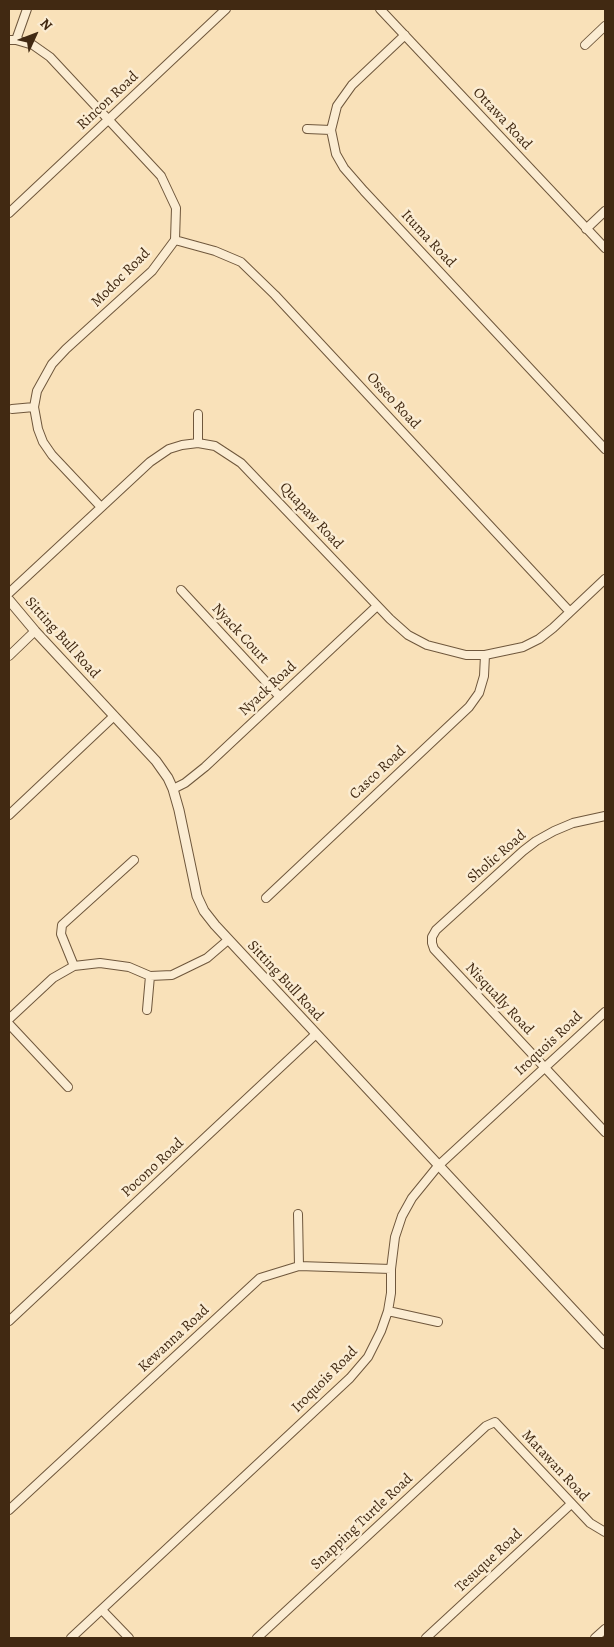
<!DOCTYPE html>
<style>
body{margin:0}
#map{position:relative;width:614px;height:1647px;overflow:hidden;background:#f9e1b9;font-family:Alegreya,serif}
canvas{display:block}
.frame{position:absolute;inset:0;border:10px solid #412912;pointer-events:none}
.north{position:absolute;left:10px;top:10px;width:50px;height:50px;-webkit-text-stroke:4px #fbecd2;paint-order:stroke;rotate:47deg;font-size:14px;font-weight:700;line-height:20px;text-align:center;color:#412912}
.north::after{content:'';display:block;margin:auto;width:18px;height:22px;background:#412912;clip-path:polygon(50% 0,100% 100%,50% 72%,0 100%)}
</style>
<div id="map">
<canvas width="614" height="1647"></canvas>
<div class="frame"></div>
<div class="north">N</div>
</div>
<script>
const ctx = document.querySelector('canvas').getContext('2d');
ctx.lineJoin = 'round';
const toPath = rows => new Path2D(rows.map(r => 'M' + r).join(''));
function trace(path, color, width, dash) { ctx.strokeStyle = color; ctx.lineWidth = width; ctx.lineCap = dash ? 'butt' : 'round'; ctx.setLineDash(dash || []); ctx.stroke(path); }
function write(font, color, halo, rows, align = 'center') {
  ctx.font = font + ' Alegreya,serif'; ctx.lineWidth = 5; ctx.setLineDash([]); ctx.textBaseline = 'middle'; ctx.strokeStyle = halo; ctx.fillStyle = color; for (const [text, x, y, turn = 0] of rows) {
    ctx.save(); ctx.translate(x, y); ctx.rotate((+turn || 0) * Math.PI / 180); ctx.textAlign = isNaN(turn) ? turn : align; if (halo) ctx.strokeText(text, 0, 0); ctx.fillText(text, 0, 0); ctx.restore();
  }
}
const minor = toPath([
 [380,9,605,248],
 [405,35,352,85,337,106,331,130,336,154,344,168,364,191,605,449],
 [9,40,16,40,33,45,50,57,161,176,176,208,175,240,152,271,66,349,52,364,37,391,34,407,38,429,43,442,52,455,101,507],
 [16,40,27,9],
 [585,45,605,26],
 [307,129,331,130],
 [9,213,226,9],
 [586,229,605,211],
 [175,240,215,251,241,262,275,295,570,612],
 [12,409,34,407],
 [198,414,198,443],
 [181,590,280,697],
 [9,593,150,462,169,449,182,445,198,443,215,446,241,463,390,619,408,635,427,645,466,655,485,655,523,647,539,639,553,628,605,579],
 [9,656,35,631],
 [173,789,185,783,205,767,377,606],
 [9,815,114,716],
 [605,816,573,823,554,831,536,841,523,851,436,930,432,937,432,943,434,949,605,1132],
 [266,898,469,707,479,693,484,676,485,655],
 [74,966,61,934,62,925,134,860],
 [147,1010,150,976],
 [9,1019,53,978,74,966,100,963,129,967,150,976,172,975,207,958,228,940],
 [9,1024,68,1087],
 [298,1214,299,1266],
 [388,1311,438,1322],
 [9,1321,316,1034],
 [9,1510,260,1278,299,1266,391,1269],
 [102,1610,129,1638],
 [71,1638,350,1378,368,1357,381,1331,388,1311,391,1293,391,1269,395,1237,402,1216,412,1198,438,1166,605,1012],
 [257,1638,486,1426,495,1422,590,1523,605,1532],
 [426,1638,571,1504],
 [595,1638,605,1629]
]);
const tertiary = toPath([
 [9,600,35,631,156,761,168,778,173,789,179,810,197,896,204,911,215,925,605,1344]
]);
trace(minor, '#6f573c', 10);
trace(tertiary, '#6f573c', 11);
trace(minor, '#fbecd2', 8);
trace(tertiary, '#fbecd2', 9);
write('15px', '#412912', '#fbecd2', [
 ["Rincon Road",108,101,-43],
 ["Ottawa Road",502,119,47],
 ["Ituma Road",428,239,47],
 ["Modoc Road",121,278,-45],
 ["Osseo Road",393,401,47],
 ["Quapaw Road",311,516,47],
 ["Nyack Court",240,634,47],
 ["Sitting Bull Road",62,638,48],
 ["Nyack Road",268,689,-43],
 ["Casco Road",378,773,-43],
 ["Sholic Road",497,857,-41],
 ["Sitting Bull Road",285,981,47],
 ["Nisqually Road",499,999,47],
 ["Iroquois Road",549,1044,-43],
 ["Pocono Road",153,1168,-43],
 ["Kewanna Road",174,1339,-43],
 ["Iroquois Road",325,1380,-45],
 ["Matawan Road",555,1466,47],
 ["Snapping Turtle Road",362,1522,-43],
 ["Tesuque Road",489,1561,-43]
]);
</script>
